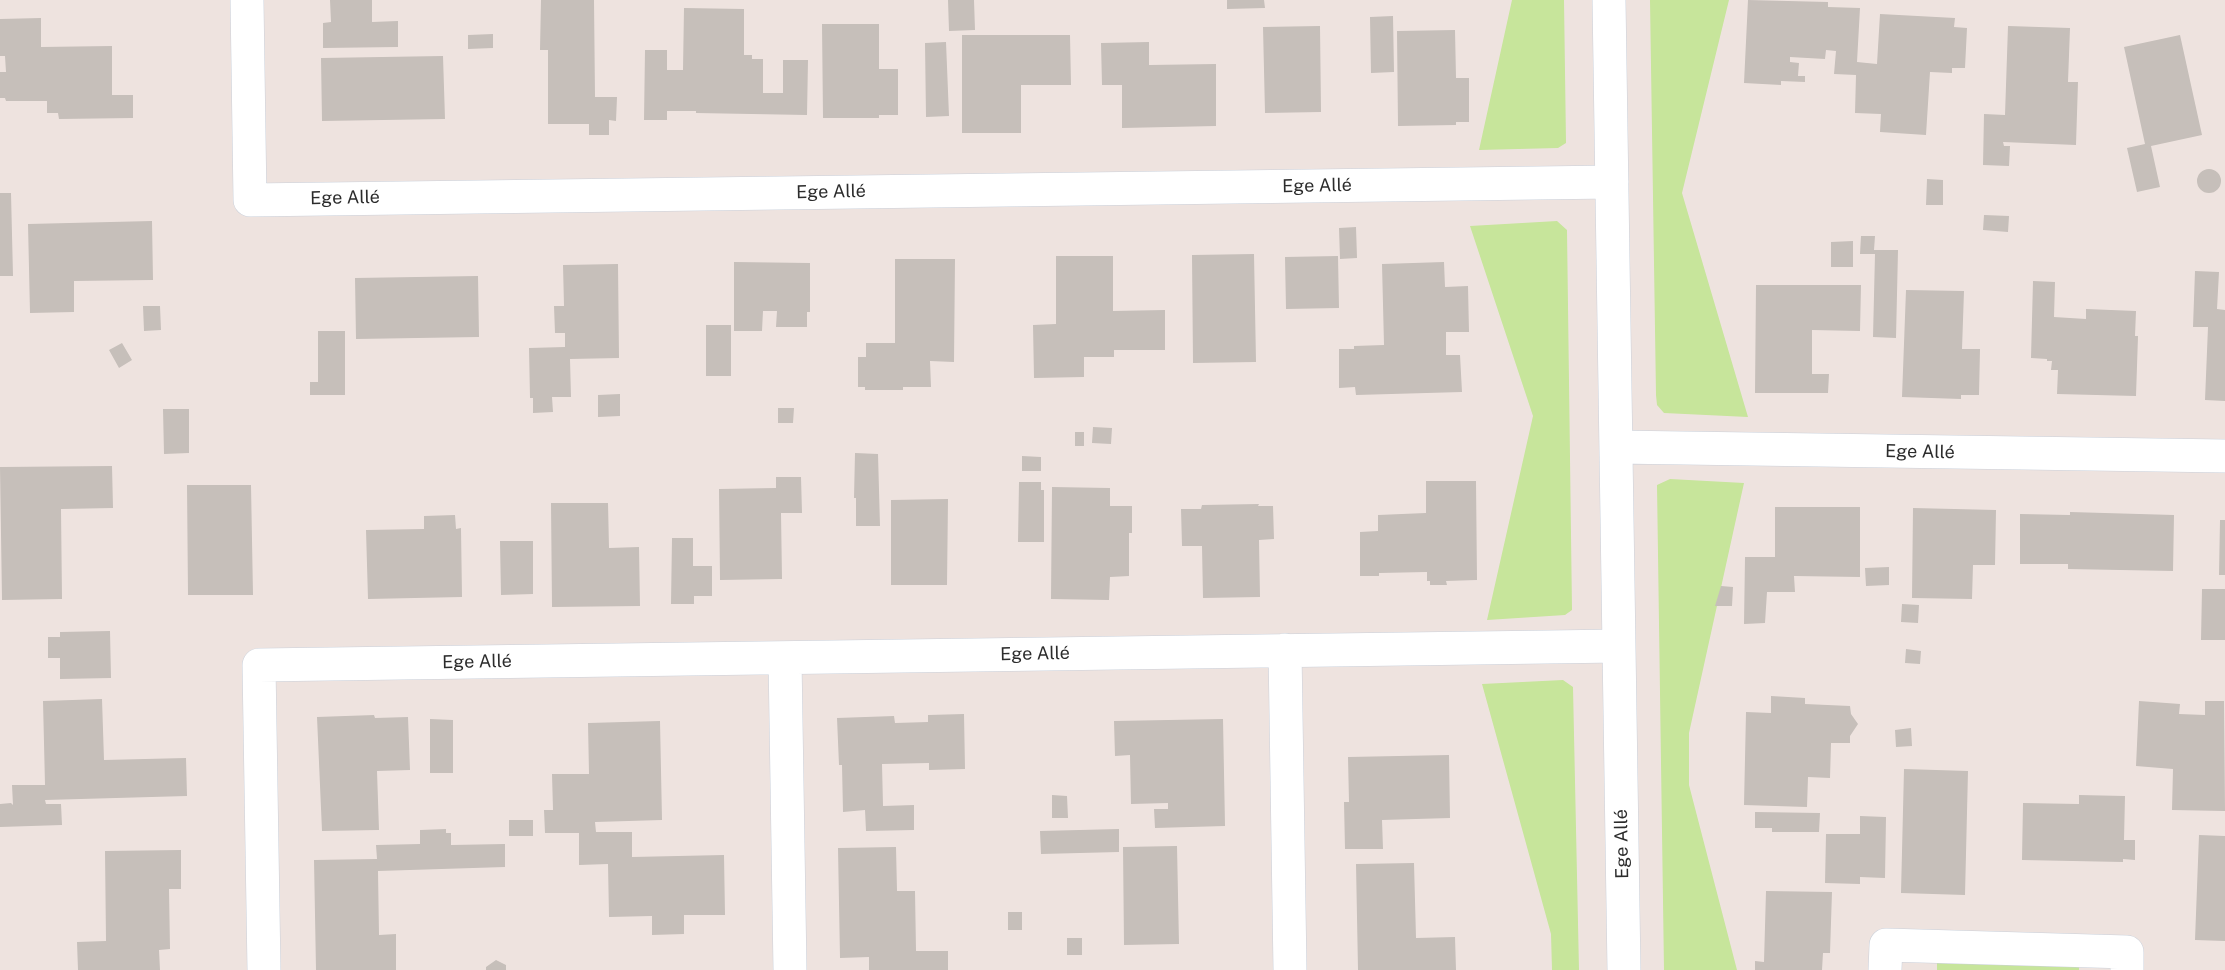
<!DOCTYPE html>
<meta charset="utf-8">
<style>
body{margin:0}
canvas{display:block;background:#eee3df}
</style>
<canvas width="2225" height="970"></canvas>
<script>
const ctx = document.querySelector('canvas').getContext('2d');
ctx.lineJoin = 'round';
function fill(path, color) { ctx.fillStyle = color; ctx.fill(path, 'evenodd'); }
const toPath = rows => new Path2D(rows.map(r => 'M' + r).join(''));
function trace(path, color, width, dash) { ctx.strokeStyle = color; ctx.lineWidth = width; ctx.lineCap = dash ? 'butt' : 'round'; ctx.setLineDash(dash || []); ctx.stroke(path); }
function write(font, color, halo, rows, align = 'center') {
  ctx.font = font + ' "Public Sans",sans-serif'; ctx.lineWidth = 4.5; ctx.setLineDash([]); ctx.textBaseline = 'middle'; ctx.strokeStyle = halo; ctx.fillStyle = color; for (const [text, x, y, turn = 0] of rows) {
    ctx.save(); ctx.translate(x, y); ctx.rotate((+turn || 0) * Math.PI / 180); ctx.textAlign = isNaN(turn) ? turn : align; if (halo) ctx.strokeText(text, 0, 0); ctx.fillText(text, 0, 0); ctx.restore();
  }
}
fill(toPath([
 [1512,0,1564,0,1566,143,1558,148,1479,150],
 [1650,0,1729,0,1682,193,1748,417,1664,413,1657,405,1656,395],
 [1557,221,1567,230,1572,610,1565,615,1487,620,1533,416,1470,226],
 [1670,479,1744,483,1689,733,1689,785,1737,970,1664,970,1657,485],
 [1563,680,1573,687,1579,970,1552,970,1551,934,1482,684],
 [1937,962,2079,967,2079,970,1937,970]
]), '#c7e59b');
fill(toPath([
 [330,0,372,0,372,22,398,21,398,47,323,48,323,23,331,22],
 [541,0,594,0,595,97,617,97,616,121,609,120,609,135,589,135,589,124,548,124,548,50,540,50],
 [948,0,974,0,975,30,949,31],
 [1227,0,1264,0,1265,8,1227,9],
 [1748,0,1828,2,1828,7,1860,8,1857,62,1877,64,1880,14,1955,18,1954,27,1967,28,1965,68,1952,68,1952,73,1930,72,1926,135,1880,132,1881,114,1855,113,1856,75,1834,74,1836,51,1826,50,1825,59,1790,57,1790,62,1799,63,1798,76,1805,76,1805,82,1781,81,1781,85,1744,83],
 [684,8,744,9,744,55,752,55,752,59,763,59,763,93,783,93,783,60,808,60,807,115,696,113,696,111,667,111,667,120,644,120,645,50,667,50,667,70,683,70],
 [1393,16,1394,72,1371,73,1370,17],
 [41,18,41,47,112,46,112,95,133,95,133,118,59,119,58,113,47,113,47,101,6,101,5,98,0,98,0,72,6,72,5,56,0,56,0,19],
 [822,24,879,24,879,69,898,69,898,115,879,115,879,118,823,118],
 [1320,26,1321,112,1265,113,1263,27],
 [2008,26,2070,28,2068,82,2078,82,2076,145,2003,142,2004,146,2010,146,2009,166,1983,165,1984,114,2005,115],
 [1455,30,1456,78,1469,78,1469,122,1456,122,1456,125,1398,126,1397,31],
 [493,34,493,48,468,49,468,35],
 [962,35,1070,35,1071,85,1021,85,1021,133,962,133],
 [2180,35,2202,135,2151,146,2160,187,2137,192,2127,148,2145,144,2124,47],
 [946,42,949,116,926,117,925,43],
 [1149,42,1149,65,1216,64,1216,126,1122,128,1122,85,1102,85,1101,43],
 [443,56,445,119,322,121,321,58],
 '2197 181a12 12 0 1 1 24 0a12 12 0 1 1-24 0Z',
 [1927,179,1943,180,1943,205,1926,205],
 [0,193,11,193,13,276,0,276],
 [1984,215,2009,216,2008,232,1983,230],
 [152,221,153,280,74,281,74,312,30,313,28,224],
 [1356,227,1357,258,1340,259,1339,228],
 [1861,236,1875,236,1874,250,1898,250,1896,338,1873,337,1875,254,1860,254],
 [1853,241,1853,267,1831,267,1831,242],
 [1254,254,1256,362,1193,363,1192,255],
 [1056,256,1113,256,1113,311,1165,310,1165,350,1114,350,1114,357,1084,357,1084,377,1034,378,1033,325,1056,324],
 [1338,256,1339,308,1286,309,1285,257],
 [895,259,955,259,954,362,930,361,931,387,903,387,903,390,865,390,865,387,858,387,858,357,866,357,866,343,895,343],
 [734,262,810,263,810,312,807,312,807,327,776,327,777,311,763,311,762,331,734,331],
 [1444,262,1445,287,1468,286,1469,332,1446,332,1446,355,1460,355,1462,392,1356,395,1355,387,1339,388,1339,349,1354,349,1354,346,1384,345,1382,264],
 [618,264,619,358,570,359,571,397,552,397,553,412,533,413,533,398,530,398,529,348,565,347,565,333,555,333,554,306,564,306,563,265],
 [2195,271,2219,272,2217,309,2225,310,2225,401,2205,400,2208,327,2193,327],
 [478,276,479,337,356,339,355,278],
 [2033,281,2055,282,2054,317,2086,319,2086,309,2136,311,2135,336,2138,336,2136,396,2057,394,2058,370,2051,370,2052,361,2047,361,2047,359,2031,358],
 [1756,285,1861,285,1860,331,1812,330,1812,374,1829,374,1828,393,1755,393],
 [1906,290,1964,291,1962,349,1980,349,1979,395,1961,395,1961,399,1902,397],
 [143,306,160,306,161,330,144,331],
 [706,325,731,325,731,376,706,376],
 [318,331,345,331,345,395,310,395,310,382,318,382],
 [122,343,132,360,119,368,109,350],
 [620,394,620,416,598,417,598,395],
 [778,408,794,408,793,423,778,423],
 [163,409,189,409,189,453,164,454],
 [1093,427,1112,428,1111,444,1092,443],
 [1075,432,1084,432,1084,446,1075,446],
 [855,453,878,454,880,526,856,526,856,498,854,498],
 [1022,456,1041,457,1041,471,1022,471],
 [112,466,113,508,61,509,62,599,2,600,0,467],
 [776,477,801,477,802,513,781,513,782,579,720,580,719,489,776,488],
 [1426,481,1476,481,1477,580,1446,581,1447,585,1430,585,1430,581,1427,581,1427,572,1379,573,1379,576,1360,576,1360,532,1378,531,1378,515,1426,513],
 [1019,482,1041,482,1041,490,1044,490,1044,542,1018,542],
 [187,485,251,485,253,595,188,595],
 [1052,487,1110,488,1110,506,1132,506,1132,533,1129,533,1129,576,1110,577,1109,600,1051,599],
 [948,499,947,585,891,585,891,500],
 [551,503,608,503,609,548,639,547,640,606,552,607],
 [1259,504,1258,506,1273,506,1274,539,1259,540,1260,597,1203,598,1202,546,1182,546,1181,509,1201,509,1202,505],
 [1775,507,1860,507,1860,577,1794,576,1795,592,1767,592,1765,623,1744,624,1745,557,1775,557],
 [1913,508,1996,510,1995,565,1973,565,1972,599,1912,598],
 [2070,512,2174,515,2173,571,2068,569,2068,564,2020,564,2020,514,2070,515],
 [455,515,456,529,461,528,462,597,368,599,366,530,424,529,424,516],
 [2220,520,2225,520,2225,575,2219,575],
 [672,538,693,538,693,566,712,566,712,596,694,596,694,604,671,604],
 [500,541,533,541,533,594,501,595],
 [1889,567,1889,585,1866,586,1865,568],
 [1721,586,1733,587,1732,606,1715,606],
 [2202,589,2225,589,2225,640,2201,640],
 [1902,604,1919,605,1918,623,1901,622],
 [110,631,111,678,60,679,60,658,48,658,48,637,60,637,60,632],
 [1906,649,1921,651,1920,664,1905,663],
 [1771,696,1805,698,1805,704,1850,706,1851,714,1858,724,1850,736,1850,743,1831,743,1830,778,1808,777,1807,807,1744,805,1746,712,1771,713],
 [102,699,104,760,186,758,187,796,45,800,46,804,61,804,62,825,0,827,0,804,11,803,13,805,12,785,45,785,43,701],
 [2139,701,2180,704,2179,714,2205,715,2205,701,2224,701,2225,811,2172,810,2173,769,2136,766],
 [964,714,965,769,929,770,929,763,882,764,883,806,914,805,914,830,866,831,865,810,843,812,842,765,839,765,837,718,894,716,895,723,928,722,928,715],
 [374,715,375,718,408,717,410,770,377,771,379,830,322,831,317,717],
 [430,719,453,720,453,773,430,773],
 [1223,719,1225,826,1155,828,1154,809,1168,809,1168,803,1131,804,1130,755,1115,756,1114,721],
 [660,721,662,820,595,822,596,832,632,832,632,857,724,855,725,915,684,915,684,934,652,935,652,916,609,917,608,864,579,865,579,833,545,833,544,810,553,810,552,774,589,774,588,723],
 [1911,728,1912,746,1896,747,1895,730],
 [1449,755,1450,818,1382,820,1383,849,1345,849,1344,802,1349,802,1348,757],
 [1904,769,1968,771,1965,895,1901,893],
 [1052,795,1067,796,1068,818,1052,818],
 [2079,795,2125,796,2124,840,2135,840,2135,860,2123,859,2123,862,2022,860,2023,803,2079,804],
 [1755,812,1820,813,1819,832,1772,832,1772,828,1755,828],
 [1860,816,1886,817,1885,878,1860,877,1860,884,1825,883,1826,834,1860,834],
 [509,820,533,820,533,836,509,836],
 [446,829,446,833,451,833,451,845,505,844,505,867,378,871,379,935,396,934,396,970,316,970,314,860,377,859,376,845,420,844,420,830],
 [1119,829,1119,852,1041,854,1040,831],
 [2199,835,2225,836,2225,941,2195,940],
 [1177,846,1179,944,1124,945,1123,847],
 [896,847,897,891,915,891,916,951,948,951,948,970,869,970,869,957,840,958,838,848],
 [181,850,181,889,169,889,170,949,159,950,160,970,78,970,77,942,106,941,105,851],
 [1414,863,1416,938,1455,937,1456,970,1358,970,1356,864],
 [1766,891,1832,892,1830,953,1823,953,1822,970,1755,970,1755,961,1764,962],
 [1008,912,1022,912,1022,930,1008,930],
 [1067,938,1082,938,1082,955,1067,955],
 [496,960,506,965,506,970,486,970,486,967]
]), '#c6bfba');
const minor = toPath([
 [247,0,250,200,1612,182],
 [1609,0,1624,970],
 [1616,447,2225,456],
 [1285,650,1290,970],
 [785,658,790,970],
 [264,970,259,665,1619,646],
 [1885,970,1886,945,2127,952,2127,970]
]);
trace(minor, '#cad0da', 34);
trace(minor, '#fff', 33);
write('18px', '#2c2c2c', '#fff', [
 ["Ege Allé",1317,186,-1],
 ["Ege Allé",831,192,-1],
 ["Ege Allé",345,198,-1],
 ["Ege Allé",1920,452,1],
 ["Ege Allé",1035,654,-1],
 ["Ege Allé",477,662,-1],
 ["Ege Allé",1622,844,-91]
]);
</script>
